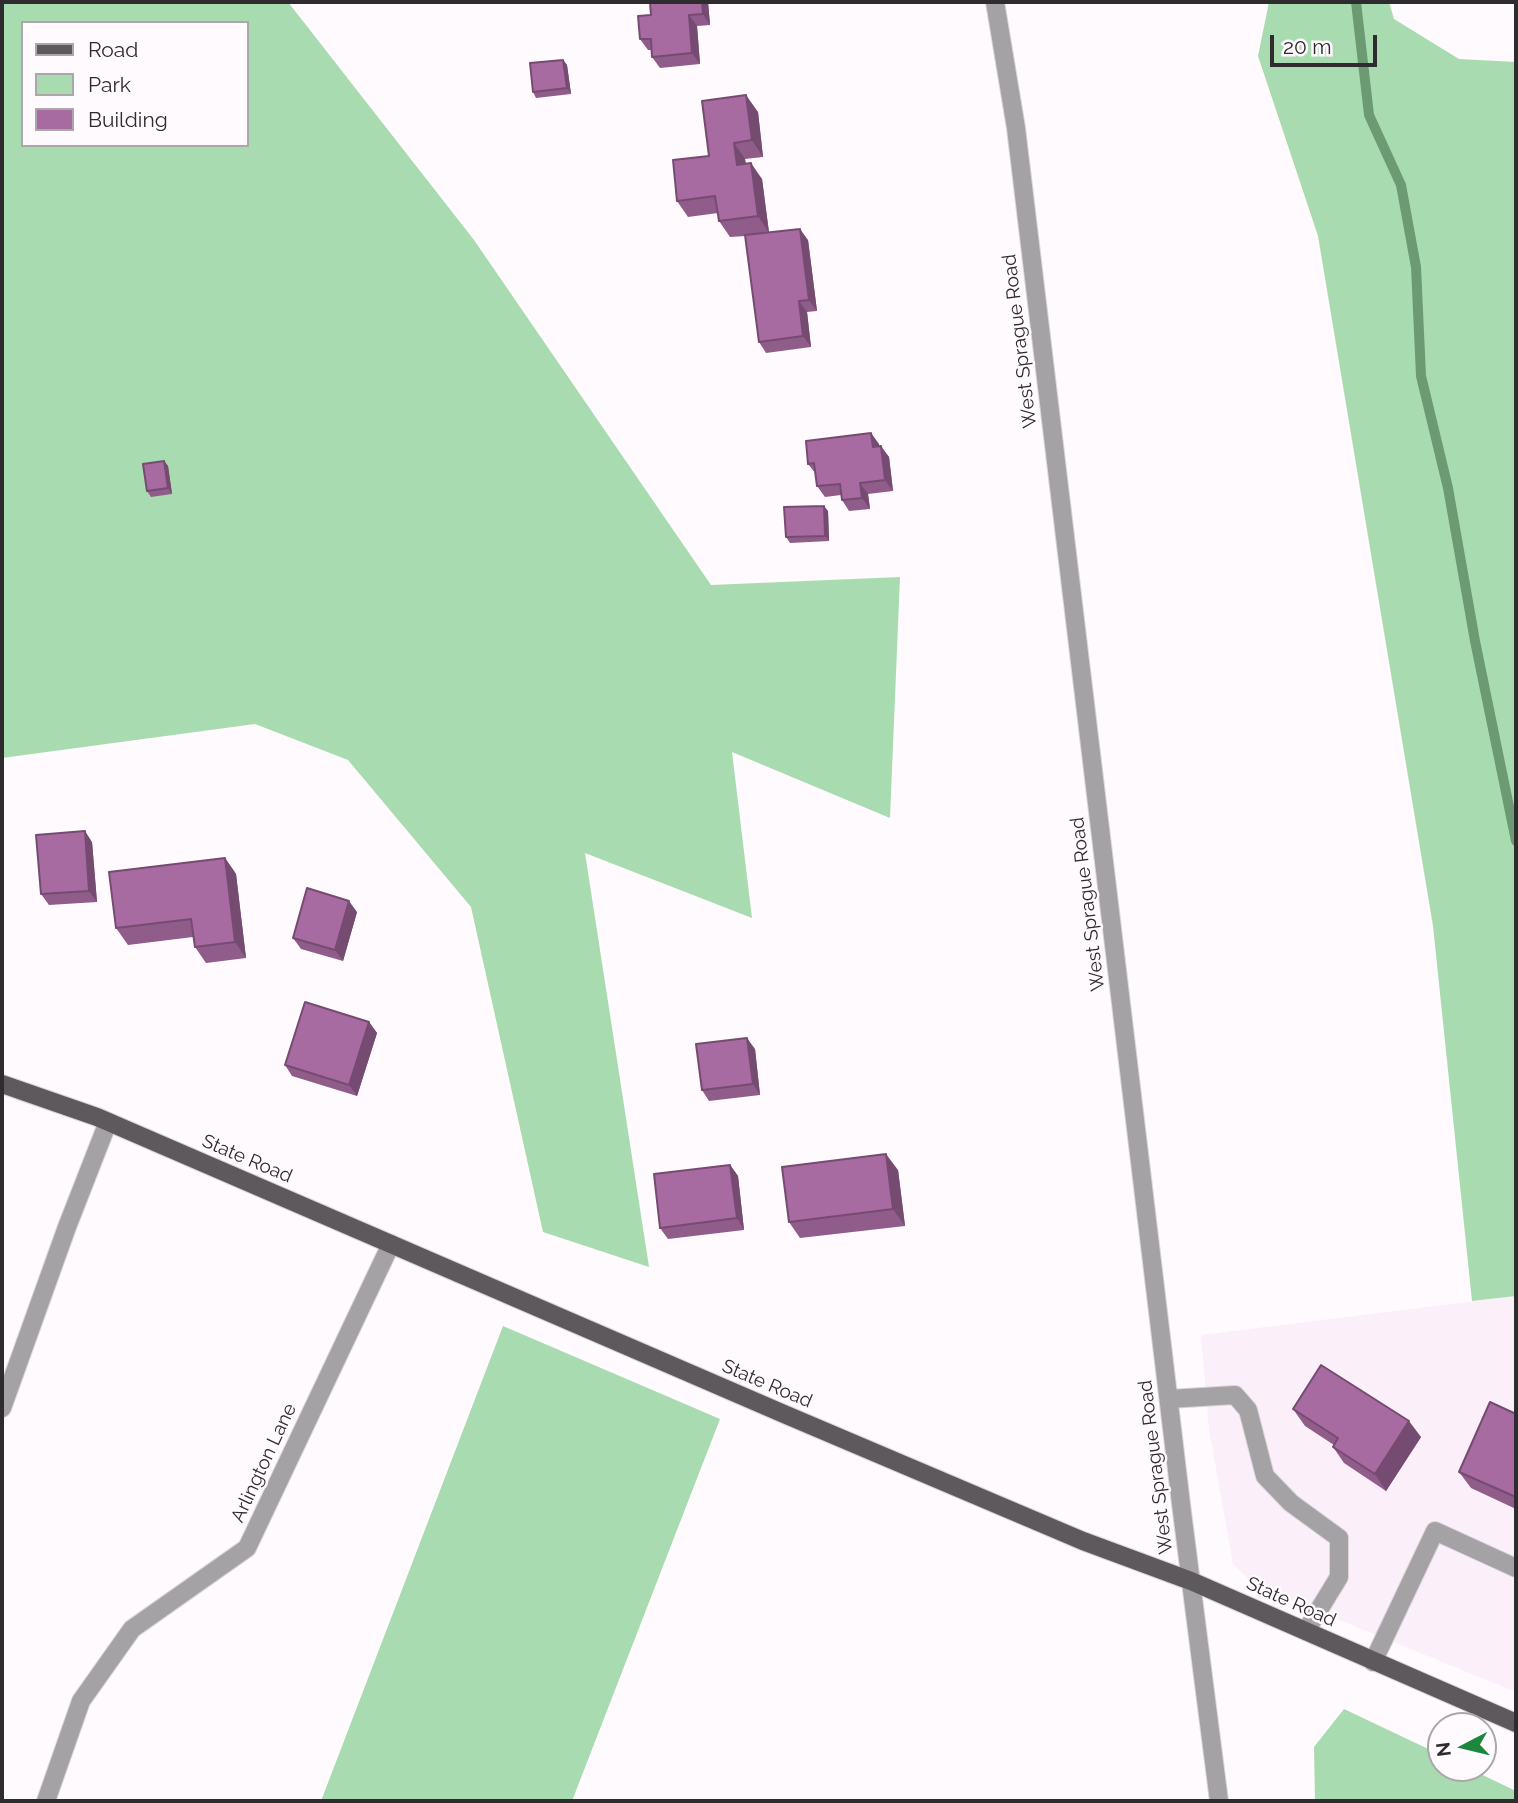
<!DOCTYPE html>
<style>
body{margin:0}
#map{position:relative;width:1518px;height:1803px;overflow:hidden;background:#fffafe;font-family:Raleway,sans-serif}
canvas{display:block}
.frame{position:absolute;inset:0;border:4px solid #2e2c2e;pointer-events:none}
.legend{position:absolute;left:21px;top:21px;width:228px;height:126px;box-sizing:border-box;background:#fffafe;border:2px solid #aba8ab;margin:0;padding:9px 12px;list-style:none;font-size:21px;color:#2e2c2e}
.legend li{display:flex;align-items:center;gap:14px;height:35px}
.legend b{width:35px;border:2px solid #aba8ab}
.north{position:absolute;left:1427px;top:1712px;width:70px;height:70px;box-sizing:border-box;background:#fffafe;border:2px solid #aba8ab;border-radius:50%;rotate:263deg;font-size:19px;font-weight:700;line-height:28px;text-align:center;color:#2e2c2e}
.north::after{content:'';display:block;margin:auto;width:24px;height:32px;background:#1d873e;clip-path:polygon(50% 0,100% 100%,50% 72%,0 100%)}
.scale{position:absolute;left:1270px;top:35px;width:107px;height:32px;box-sizing:border-box;border:4px solid #2e2c2e;border-top:0;padding-left:9px;font-size:21px;line-height:24px;white-space:nowrap;color:#2e2c2e;-webkit-text-stroke:5px #fffafe;paint-order:stroke}
</style>
<div id="map">
<canvas width="1518" height="1803"></canvas>
<div class="frame"></div>
<ul class="legend">
<li><b style="height:9px;background:#5d595c"></b>Road</li>
<li><b style="height:19px;background:#a9dbb0"></b>Park</li>
<li><b style="height:19px;background:#a86ba1"></b>Building</li>
</ul>
<div class="north">N</div>
<div class="scale">20 m</div>
</div>
<script>
const ctx = document.querySelector('canvas').getContext('2d');
ctx.lineJoin = 'round';
function fill(path, color) { ctx.fillStyle = color; ctx.fill(path, 'evenodd'); }
const toPath = rows => new Path2D(rows.map(r => 'M' + r).join(''));
function trace(path, color, width, dash) { ctx.strokeStyle = color; ctx.lineWidth = width; ctx.lineCap = dash ? 'butt' : 'round'; ctx.setLineDash(dash || []); ctx.stroke(path); }
function write(font, color, halo, rows, align = 'center') {
  ctx.font = font + ' Raleway,sans-serif'; ctx.lineWidth = 5; ctx.setLineDash([]); ctx.textBaseline = 'middle'; ctx.strokeStyle = halo; ctx.fillStyle = color; for (const [text, x, y, turn = 0] of rows) {
    ctx.save(); ctx.translate(x, y); ctx.rotate((+turn || 0) * Math.PI / 180); ctx.textAlign = isNaN(turn) ? turn : align; if (halo) ctx.strokeText(text, 0, 0); ctx.fillText(text, 0, 0); ctx.restore();
  }
}
fill(toPath([
 [1516,1296,1516,1692,1256,1586,1233,1564,1209,1429,1201,1335]
]), '#fbeff9');
fill(toPath([
 [2,2,288,2,474,240,711,585,900,577,890,818,732,752,752,918,585,853,649,1267,543,1232,471,907,348,760,255,724,2,758],
 [23,23,247,23,247,145,23,145],
 [1269,2,1389,2,1394,19,1459,59,1516,62,1516,1296,1472,1301,1433,926,1318,236,1258,56],
 [503,1326,720,1419,572,1801,321,1801],
 [1344,1709,1441,1755,1441,1768,1468,1768,1516,1791,1516,1801,1315,1801,1314,1747]
]), '#a9dbb0');
trace(toPath([
 [1356,2,1369,115,1401,185,1416,267,1421,376,1448,488,1475,641,1516,841]
]), '#6c9b73', 10);
const minor = toPath([
 [995,2,1016,128,1182,1512,1219,1801],
 [1169,1399,1235,1395,1248,1410,1265,1476,1291,1503,1339,1538,1339,1577,1306,1631],
 [2,1408,67,1227,108,1122],
 [1373,1662,1435,1531,1516,1568],
 [46,1801,81,1701,132,1629,247,1548,391,1244]
]);
const major = toPath([
 [2,1084,97,1117,784,1414,1083,1541,1191,1581,1516,1723]
]);
trace(minor, '#d9d5d9', 20);
trace(major, '#d9d5d9', 20);
trace(minor, '#a4a2a4', 18);
trace(major, '#5d595c', 18);
fill(toPath([
 [650,2,708,2,710,25,697,26,700,64,660,68,652,57,652,50,648,50,640,39,651,15],
 [563,60,567,65,571,94,536,98,533,92],
 [758,112,763,157,745,159,746,164,762,179,769,232,808,240,817,311,807,312,811,347,766,353,759,342,746,236,730,237,719,221,718,213,688,217,677,201,709,156],
 [871,433,879,446,889,457,893,491,868,494,870,509,849,511,842,500,841,495,825,497,817,486,816,474,808,464],
 [164,461,168,466,172,494,151,497,147,491],
 [828,511,829,541,790,543,786,537],
 [92,842,97,902,49,905,41,894],
 [225,858,236,874,246,958,206,963,195,947,193,937,128,945,116,928],
 [357,912,343,961,301,949,293,938],
 [369,1022,377,1033,357,1096,292,1076,285,1065],
 [755,1049,760,1095,709,1101,702,1090],
 [730,1165,738,1176,744,1230,668,1239,660,1228],
 [898,1170,905,1226,800,1238,789,1222],
 [1293,1409,1421,1437,1386,1491,1344,1463,1333,1447,1334,1445,1305,1426],
 [1516,1414,1516,1509,1471,1488,1459,1472]
]), '#905c8a');
fill(toPath([
 [702,2,708,2,710,25,703,14],
 [689,15,697,26,700,64,692,53],
 [563,60,567,65,571,94,567,88],
 [746,95,758,112,763,157,752,140],
 [734,143,745,159,748,181,737,165],
 [751,163,762,179,769,233,758,216],
 [800,229,808,240,817,311,809,300],
 [799,301,807,312,811,347,803,336],
 [871,433,879,444,881,458,873,447],
 [881,446,889,457,893,491,885,480],
 [164,461,168,466,172,494,168,488],
 [860,483,868,494,870,509,862,498],
 [824,506,828,511,829,541,825,536],
 [85,831,92,842,97,902,89,891],
 [225,858,236,874,246,958,235,942],
 [349,901,357,912,343,961,335,950],
 [369,1022,377,1033,357,1096,349,1085],
 [747,1038,755,1049,760,1095,753,1084],
 [886,1154,898,1170,905,1226,893,1209],
 [730,1165,738,1176,744,1230,737,1218],
 [1409,1421,1421,1437,1386,1491,1375,1474]
]), '#764b71');
const building = toPath([
 [650,2,702,2,703,14,689,15,692,53,652,57,651,39,640,39,638,16,651,15,650,2],
 [563,60,567,88,533,92,530,63,563,60],
 [746,95,752,140,734,143,737,165,751,163,758,216,719,221,715,196,677,201,673,160,709,156,702,101,746,95],
 [800,229,809,300,799,301,803,336,759,342,745,235,800,229],
 [871,433,873,447,881,446,885,480,860,483,862,498,842,500,840,484,817,486,814,463,808,464,806,441,871,433],
 [164,461,168,488,147,491,143,464,164,461],
 [824,506,825,536,786,537,784,507,824,506],
 [85,831,89,891,41,894,36,835,85,831],
 [225,858,235,942,195,947,191,919,116,928,109,872,225,858],
 [307,888,349,901,335,950,293,938,307,888],
 [305,1002,369,1022,349,1085,285,1065,305,1002],
 [747,1038,753,1084,702,1090,696,1044,747,1038],
 [886,1154,893,1209,789,1222,782,1167,886,1154],
 [730,1165,737,1218,660,1228,654,1174,730,1165],
 [1321,1365,1409,1421,1375,1474,1333,1447,1338,1438,1293,1409,1321,1365],
 [1490,1402,1516,1414,1516,1497,1459,1472,1490,1402]
]);
fill(building, '#a86ba1');
trace(building, '#764b71', 2);
write('19px', '#2e2c2e', '#fffafe', [
 ["West Sprague Road",1020,341,-97],
 ["West Sprague Road",1088,904,-97],
 ["State Road",247,1159,23],
 ["State Road",767,1384,23],
 ["Arlington Lane",264,1463,-65],
 ["West Sprague Road",1156,1467,-97],
 ["State Road",1291,1602,24]
]);
</script>
